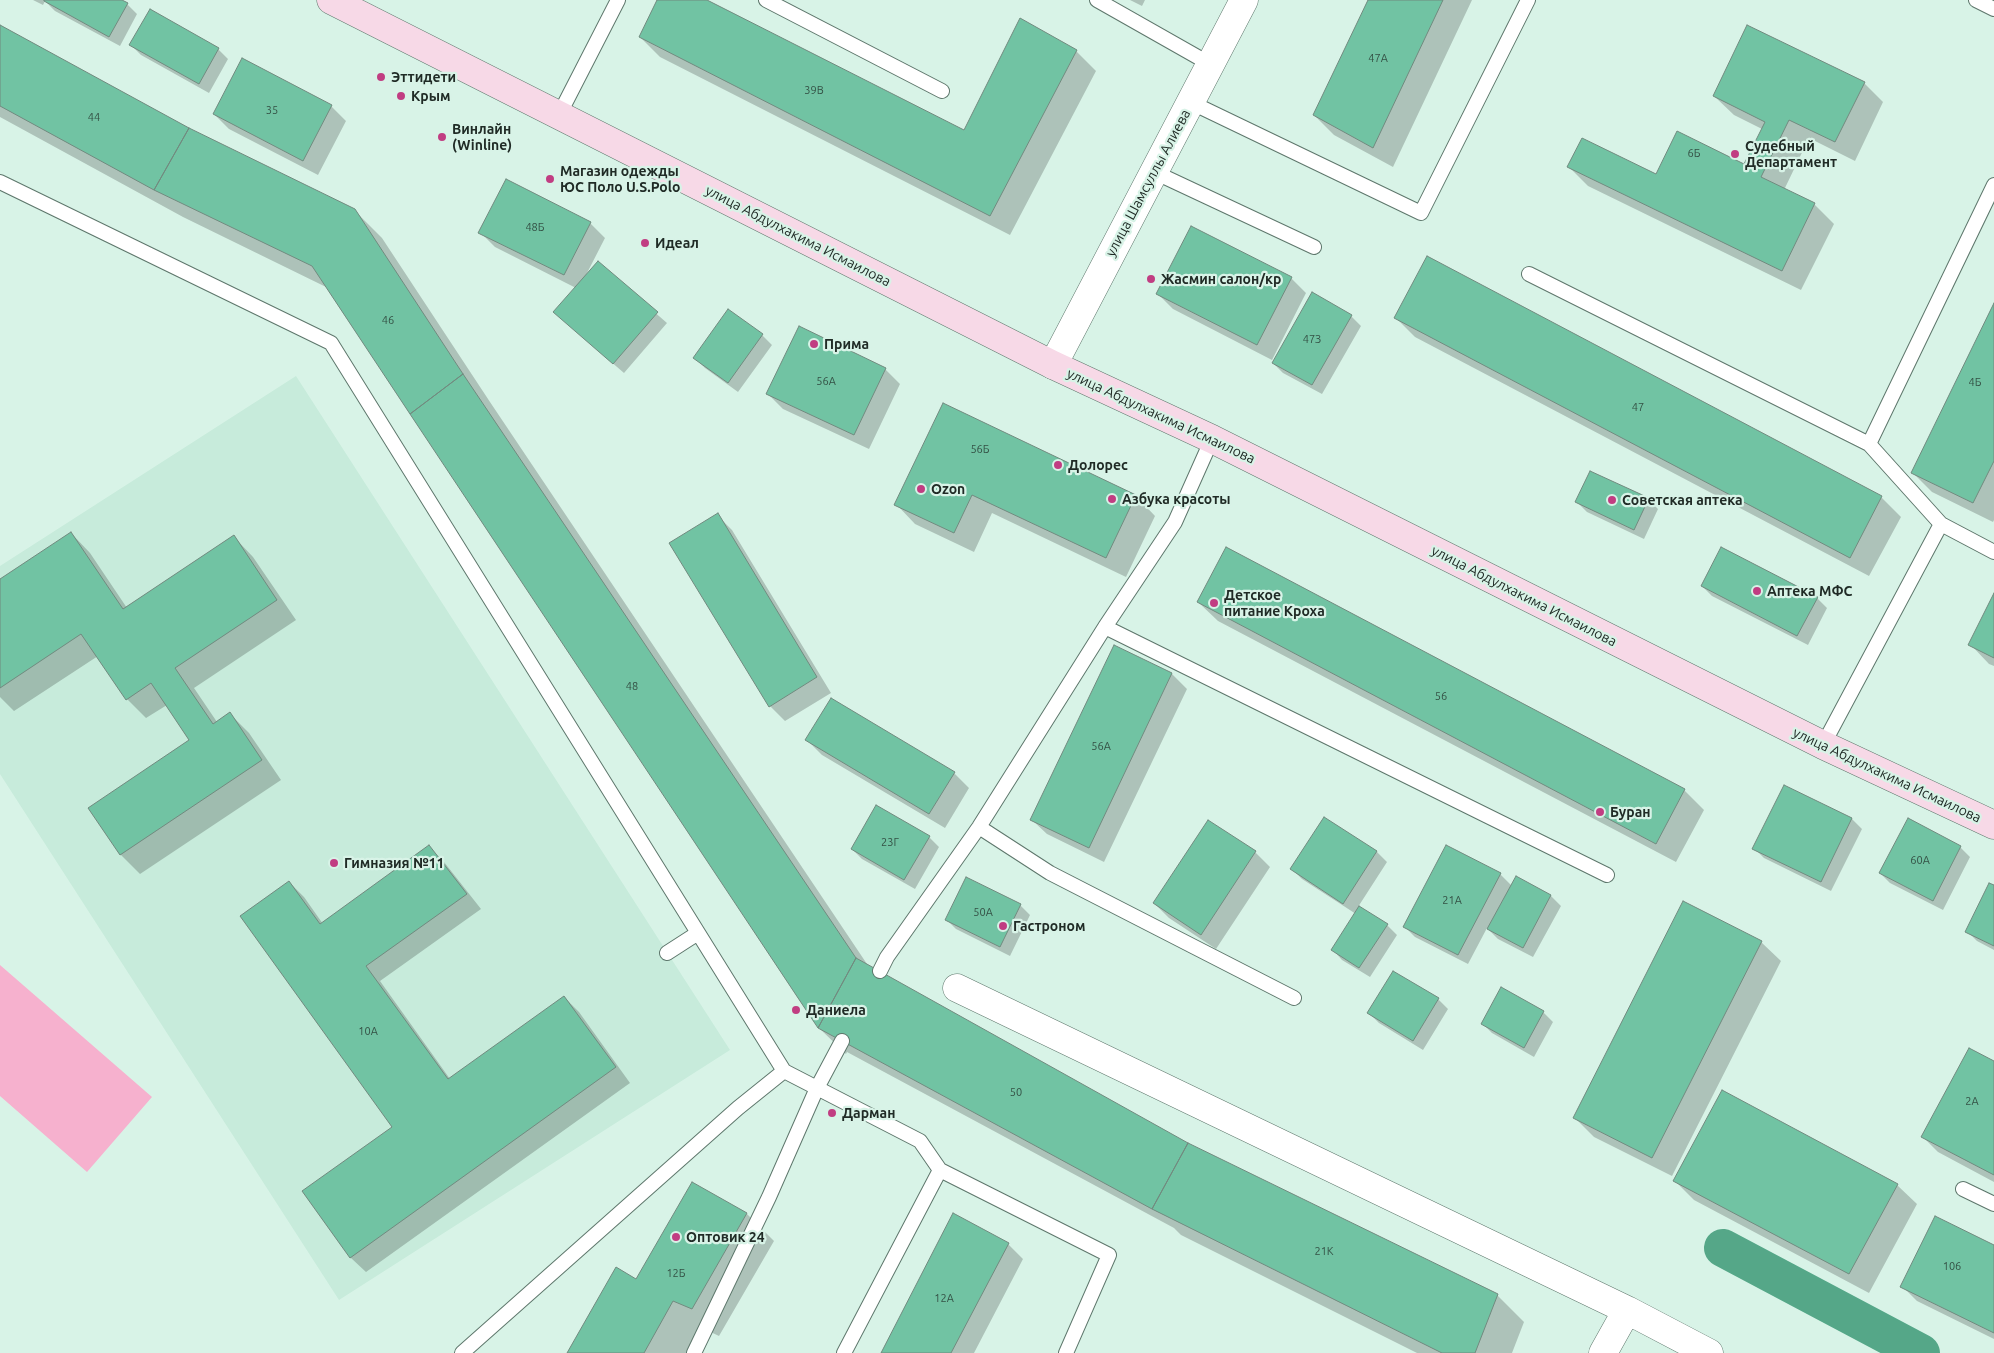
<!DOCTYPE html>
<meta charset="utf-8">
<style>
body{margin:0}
canvas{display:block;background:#d8f3e7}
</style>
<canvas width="1994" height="1353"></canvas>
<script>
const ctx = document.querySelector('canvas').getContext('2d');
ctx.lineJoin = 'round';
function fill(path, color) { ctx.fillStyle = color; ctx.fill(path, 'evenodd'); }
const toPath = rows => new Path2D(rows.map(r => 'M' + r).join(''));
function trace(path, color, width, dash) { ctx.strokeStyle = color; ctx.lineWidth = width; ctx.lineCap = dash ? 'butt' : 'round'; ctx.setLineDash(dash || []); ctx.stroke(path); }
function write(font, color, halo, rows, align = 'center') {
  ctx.font = font + ' Ubuntu,sans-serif'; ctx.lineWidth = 4.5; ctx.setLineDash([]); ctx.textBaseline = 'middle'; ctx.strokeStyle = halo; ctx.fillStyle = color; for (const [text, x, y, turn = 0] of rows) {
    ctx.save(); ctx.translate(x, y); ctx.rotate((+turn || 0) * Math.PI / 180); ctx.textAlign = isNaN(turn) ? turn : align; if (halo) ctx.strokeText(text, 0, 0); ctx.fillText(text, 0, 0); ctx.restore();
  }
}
fill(toPath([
 [296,376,730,1050,339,1300,0,774,0,566]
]), '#c7ebdb');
fill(toPath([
 [0,965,152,1097,87,1172,0,1096]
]), '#f6b1ce');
fill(toPath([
 [33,0,120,0,127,4,137,14,120,46,55,11,45,1,43,5],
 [659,0,705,0,964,131,1076,51,1096,71,1010,235,660,57,640,37],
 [1130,0,1145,0,1142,6],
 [1370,0,1472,0,1393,167,1334,135,1314,115],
 [0,26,188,129,354,210,382,238,490,402,869,967,1187,1144,1497,1295,1524,1322,1512,1353,1417,1353,1181,1235,1174,1228,847,1052,846,1054,819,1028,326,287,183,217,0,117],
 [131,45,218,49,228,59,209,93,141,55],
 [1864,83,1883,102,1855,161,1809,138,1784,190,1814,204,1834,224,1801,290,1588,186,1569,167,1657,176,1745,166,1762,129,1734,115,1714,96],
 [331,106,346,121,318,175,229,129,214,114],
 [590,223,605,238,586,275,598,263,667,323,624,373,565,322,576,288,495,247,480,232],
 [1428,258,1881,497,1901,517,1869,576,1415,337,1396,318],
 [1291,278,1306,293,1272,360,1173,309,1158,294],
 [1994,306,1994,520,1993,522,1932,492,1912,472],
 [1351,316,1361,326,1322,394,1283,373,1273,363],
 [762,335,772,345,738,392,705,368,695,358],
 [885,369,900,384,869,449,783,409,768,394],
 [944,405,1136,496,1155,516,1126,577,992,513,974,552,915,524,896,504],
 [1648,499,1658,509,1644,539,1587,512,1577,502],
 [717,515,732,530,831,693,785,721,770,706],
 [71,533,90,553,127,608,234,537,253,557,296,620,194,688,217,722,230,714,249,733,281,780,140,874,121,855,89,808,191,741,167,705,146,718,127,699,98,656,14,711,0,697,0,580],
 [1702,586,1817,598,1827,608,1808,645,1712,596],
 [1994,596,1994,666,1989,664,1970,644],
 [1198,602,1684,790,1704,810,1676,862,1218,621],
 [1115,647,1172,674,1187,689,1104,862,1047,834,1032,820],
 [807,740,954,773,969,788,945,828,822,755],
 [1785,787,1852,819,1862,829,1831,891,1764,858,1754,848],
 [1324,818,1377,852,1387,862,1358,907,1387,925,1397,935,1370,977,1342,960,1333,950,1356,914,1302,879,1292,869],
 [929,837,939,847,915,889,862,859,852,849],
 [429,847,444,862,481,909,380,981,450,1079,564,997,579,1012,630,1083,366,1272,351,1258,303,1192,394,1127,289,882,304,897,323,924],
 [1960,847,1970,857,1943,910,1890,883,1880,873],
 [1255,852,1270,867,1216,949,1169,918,1154,903],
 [1500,874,1512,886,1516,878,1551,896,1561,906,1533,957,1498,939,1487,928,1468,964,1415,937,1405,927],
 [1994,887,1994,950,1977,941,1967,931],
 [1020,905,1030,915,1010,956,956,929,946,919],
 [1761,942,1781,961,1672,1176,1594,1137,1575,1118],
 [1501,989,1543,1012,1553,1022,1534,1057,1492,1033,1482,1023],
 [1438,999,1448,1009,1423,1050,1379,1023,1369,1013],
 [1994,1063,1994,1182,1938,1152,1923,1137],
 [1675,1181,1897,1185,1917,1204,1869,1293,1694,1200],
 [692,1184,747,1214,774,1241,719,1336,700,1327,686,1353,569,1353,636,1281],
 [953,1215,1008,1244,1023,1259,974,1353,882,1353],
 [1994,1247,1994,1339,1917,1301,1902,1286]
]), '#0003');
trace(toPath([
 [1723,1248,1921,1353]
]), '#55a788', 38);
const building = toPath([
 [44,0,122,0,128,3,109,37,44,1,44,0],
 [657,0,707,0,964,130,1020,18,1077,50,990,216,639,37,657,0],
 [1368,0,1443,0,1373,148,1313,115,1368,0],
 [150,9,219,48,199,84,129,45,150,9],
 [0,25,189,128,154,190,0,106,0,25],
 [1747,25,1865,82,1835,142,1789,120,1761,177,1815,203,1782,271,1567,167,1582,138,1656,174,1677,131,1744,164,1765,122,1713,96,1747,25],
 [242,58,332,105,303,161,213,114,242,58],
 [189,128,355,209,463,374,410,414,312,266,154,190,189,128],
 [506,179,591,222,564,275,478,233,506,179],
 [1191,226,1292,277,1257,345,1156,294,1191,226],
 [1427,256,1882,496,1850,558,1394,318,1427,256],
 [598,261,658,312,613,364,553,312,598,261],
 [1312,292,1352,315,1312,385,1272,363,1312,292],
 [1994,303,1994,461,1973,503,1911,473,1994,303],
 [728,309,763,334,728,383,693,358,728,309],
 [799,326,886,368,854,435,766,394,799,326],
 [463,374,856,958,818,1028,410,414,463,374],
 [943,403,1136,495,1106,558,972,495,954,533,894,505,943,403],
 [1590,471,1649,498,1634,530,1575,502,1590,471],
 [718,513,817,677,769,707,669,543,718,513],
 [71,532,123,609,234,535,277,600,175,668,213,724,230,712,262,760,120,855,88,808,189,740,151,683,126,700,81,634,0,688,0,579,71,532],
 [1226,547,1685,789,1656,844,1197,602,1226,547],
 [1721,547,1818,597,1797,636,1701,586,1721,547],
 [1994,593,1994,658,1968,645,1994,593],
 [1114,645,1172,673,1089,848,1030,820,1114,645],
 [831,698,955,772,929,814,805,740,831,698],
 [1784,785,1852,818,1821,882,1752,849,1784,785],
 [876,805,930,836,904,880,851,849,876,805],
 [1324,817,1377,851,1343,904,1290,869,1324,817],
 [1908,818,1961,846,1933,901,1879,873,1908,818],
 [1208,820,1256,851,1201,935,1153,903,1208,820],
 [429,845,467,894,366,966,448,1079,564,996,616,1067,350,1258,302,1191,392,1127,240,916,289,881,320,924,429,845],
 [1446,845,1501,873,1458,955,1403,927,1446,845],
 [1516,876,1551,895,1523,948,1487,929,1516,876],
 [966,877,1021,904,1000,947,945,920,966,877],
 [1989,883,1994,885,1994,946,1965,932,1989,883],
 [1683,901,1762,941,1652,1158,1573,1118,1683,901],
 [1359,906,1388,924,1359,968,1331,950,1359,906],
 [856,958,1188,1143,1152,1209,818,1028,856,958],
 [1393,971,1439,998,1413,1041,1367,1013,1393,971],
 [1501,987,1544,1011,1524,1048,1481,1024,1501,987],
 [1969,1048,1994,1061,1994,1175,1921,1137,1969,1048],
 [1722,1090,1898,1184,1849,1274,1673,1181,1722,1090],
 [1188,1143,1498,1294,1475,1353,1442,1353,1152,1209,1188,1143],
 [692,1182,747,1213,692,1309,673,1301,644,1353,567,1353,616,1267,636,1279,692,1182],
 [953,1213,1009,1243,951,1353,881,1353,953,1213],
 [1935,1216,1994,1245,1994,1333,1900,1287,1935,1216]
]);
fill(building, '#71c3a3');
trace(building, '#718a7f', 1);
const lane = toPath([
 [766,0,942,91],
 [1097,0,1210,64],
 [1976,0,1994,9],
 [1190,102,1421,213,1528,0],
 [559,115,618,0],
 [1154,172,1314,247],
 [0,182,331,343,784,1071,920,1141,940,1170,844,1353],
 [1529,274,1869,444],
 [1941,524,1869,444,1994,185],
 [1105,627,1607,875],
 [1823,745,1941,524,1994,552],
 [979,827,1050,873,1294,998],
 [667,953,698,933],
 [880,971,887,957,979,827,1105,627,1175,522,1212,439],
 [940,1170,1109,1255,1066,1353],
 [1963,1189,1994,1204],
 [462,1353,738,1108,784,1071],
 [694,1353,769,1197,817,1088,842,1041]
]);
const street = toPath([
 [1053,365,1244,0],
 [957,988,1627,1310,1709,1353],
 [1603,1353,1627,1310]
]);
const secondary = toPath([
 [331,0,1053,365,1212,439,1823,745,1994,825]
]);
trace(lane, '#5e776c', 16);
trace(street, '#5e776c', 29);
trace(secondary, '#5e776c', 29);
trace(lane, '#fff', 14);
trace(street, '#fff', 28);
trace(secondary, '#f7d9e7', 28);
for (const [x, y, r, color] of [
 [381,77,5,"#c13d82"],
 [401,96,5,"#c13d82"],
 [442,137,5,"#c13d82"],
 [1735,154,5,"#c13d82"],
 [550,179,5,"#c13d82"],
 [645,243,5,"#c13d82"],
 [1151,279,5,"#c13d82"],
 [814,344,5,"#c13d82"],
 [1058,465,5,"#c13d82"],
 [921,489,5,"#c13d82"],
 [1112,499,5,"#c13d82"],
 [1612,500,5,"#c13d82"],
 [1757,591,5,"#c13d82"],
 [1214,603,5,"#c13d82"],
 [1600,812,5,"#c13d82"],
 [334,863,5,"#c13d82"],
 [1003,926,5,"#c13d82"],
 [796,1010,5,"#c13d82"],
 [832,1113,5,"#c13d82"],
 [676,1237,5,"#c13d82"]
]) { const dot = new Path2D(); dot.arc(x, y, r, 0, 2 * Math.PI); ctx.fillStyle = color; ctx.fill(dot); trace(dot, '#d8f3e7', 2); }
write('11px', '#345145', null, [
 ["47А",1378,58],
 ["39В",814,90],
 ["35",272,110],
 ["44",94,117],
 ["6Б",1694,153],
 ["48Б",535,227],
 ["46",388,320],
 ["47З",1312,339],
 ["56А",826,381],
 ["4Б",1975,382],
 ["47",1638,407],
 ["56Б",980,449],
 ["48",632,686],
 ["56",1441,696],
 ["56А",1101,746],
 ["23Г",890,842],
 ["60А",1920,860],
 ["21А",1452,900],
 ["50А",983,912],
 ["10А",368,1031],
 ["50",1016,1092],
 ["2А",1972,1101],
 ["21К",1324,1251],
 ["106",1952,1266],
 ["12Б",676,1273],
 ["12А",944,1298]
]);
write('bold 14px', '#202b26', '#d8f3e7', [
 ["Эттидети",391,77],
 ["Крым",411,96],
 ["Винлайн",452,129],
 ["(Winline)",452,145],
 ["Судебный",1745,146],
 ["Департамент",1745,162],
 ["Магазин одежды",560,171],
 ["ЮС Поло U.S.Polo",560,187],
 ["Идеал",655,243],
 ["Жасмин салон/кр",1161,279],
 ["Прима",824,344],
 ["Долорес",1068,465],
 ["Ozon",931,489],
 ["Азбука красоты",1122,499],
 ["Советская аптека",1622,500],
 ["Аптека МФС",1767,591],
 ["Детское",1224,595],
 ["питание Кроха",1224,611],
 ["Буран",1610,812],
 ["Гимназия №11",344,863],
 ["Гастроном",1013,926],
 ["Даниела",806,1010],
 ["Дарман",842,1113],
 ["Оптовик 24",686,1237]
], 'left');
write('14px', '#202b26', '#d8f3e7', [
 ["улица Шамсуллы Алиева",1148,183,-62],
 ["улица Абдулхакима Исмаилова",798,236,27],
 ["улица Абдулхакима Исмаилова",1161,416,25],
 ["улица Абдулхакима Исмаилова",1524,596,27],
 ["улица Абдулхакима Исмаилова",1887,775,25]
]);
</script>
